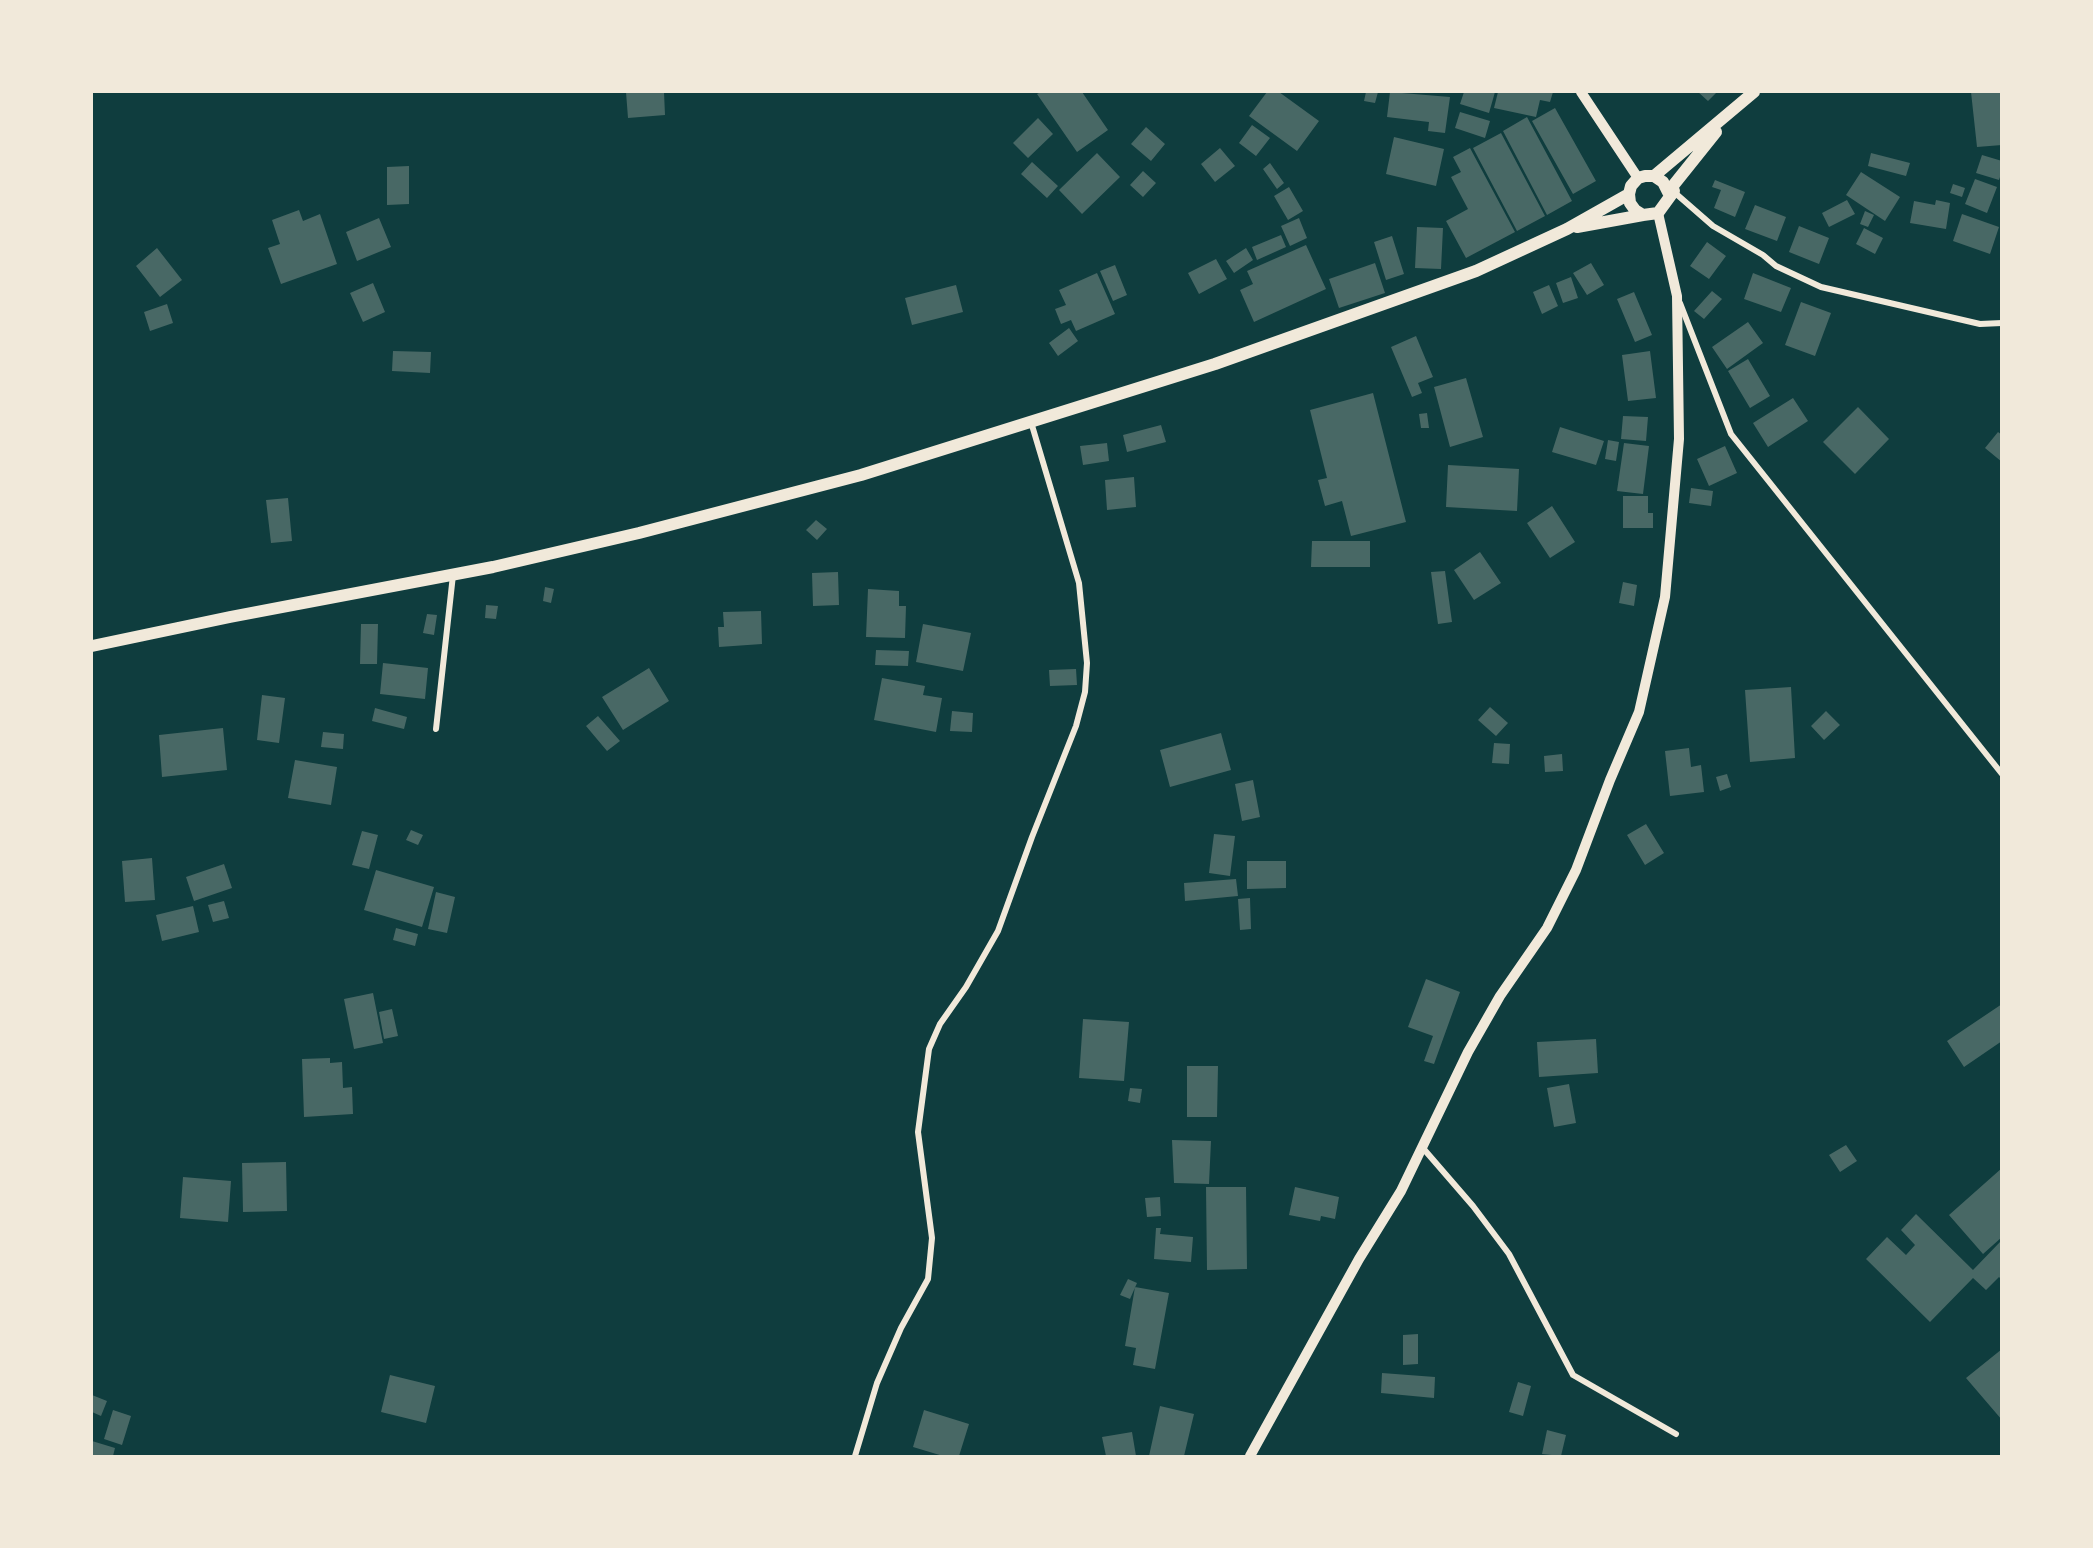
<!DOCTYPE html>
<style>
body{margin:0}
#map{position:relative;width:2093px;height:1548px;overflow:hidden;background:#0f3d3e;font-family:"Public Sans",sans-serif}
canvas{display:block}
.frame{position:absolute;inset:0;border:93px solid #f1e9da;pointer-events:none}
</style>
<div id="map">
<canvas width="2093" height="1548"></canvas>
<div class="frame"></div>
</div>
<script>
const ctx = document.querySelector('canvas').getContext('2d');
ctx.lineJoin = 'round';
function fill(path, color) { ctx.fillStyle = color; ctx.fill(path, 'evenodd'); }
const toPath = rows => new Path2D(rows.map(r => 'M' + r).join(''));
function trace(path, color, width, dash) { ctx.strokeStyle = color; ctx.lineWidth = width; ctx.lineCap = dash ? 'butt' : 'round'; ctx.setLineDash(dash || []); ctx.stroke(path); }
fill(toPath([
 [626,92,664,92,665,115,628,118],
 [1041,92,1082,92,1108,130,1077,152,1037,94],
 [1267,92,1279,92,1319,121,1297,151,1249,116],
 [1366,92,1378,92,1375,103,1364,101],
 [1390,92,1450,97,1445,133,1428,131,1429,122,1387,117],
 [1464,92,1495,92,1489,113,1460,104],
 [1498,92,1553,92,1550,102,1540,100,1536,117,1494,108],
 [1698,92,1717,92,1708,101],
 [1971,92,2002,92,2002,145,1977,147],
 [1555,108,1596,181,1573,194,1532,121],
 [1460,112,1490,121,1485,138,1455,128],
 [1527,117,1572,201,1547,215,1503,131],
 [1038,118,1053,134,1028,158,1013,143],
 [1252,125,1270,138,1256,156,1239,143],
 [1146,127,1165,144,1151,161,1131,144],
 [1501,133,1545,216,1517,231,1473,148],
 [1394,137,1444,149,1436,186,1386,174],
 [1220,148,1235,166,1215,182,1201,164],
 [1470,148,1515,232,1466,258,1446,221,1468,209,1451,177,1461,172,1453,157],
 [1097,153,1120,177,1082,214,1059,190],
 [1871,153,1910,163,1906,176,1868,166],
 [1982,155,2002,161,2002,171,1999,180,1976,173],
 [1032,162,1058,186,1047,198,1021,174],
 [1270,163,1284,183,1277,189,1263,169],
 [409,166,409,204,387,205,387,167],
 [1143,171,1156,183,1143,197,1130,185],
 [1861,172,1900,197,1885,221,1846,195],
 [1975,179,1997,187,1987,213,1965,204],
 [1715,180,1745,192,1735,217,1714,208,1721,190,1712,187],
 [1953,184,1965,188,1962,197,1950,193],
 [1289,187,1303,211,1288,220,1274,196],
 [1847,200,1855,214,1829,227,1822,213],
 [1936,200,1950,203,1946,229,1910,223,1914,201,1935,205],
 [1755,205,1786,217,1777,241,1745,229],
 [299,210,303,221,320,214,337,264,281,284,268,248,280,244,272,220],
 [1865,211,1874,215,1868,227,1860,224],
 [1962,214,1999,227,1990,254,1953,241],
 [379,218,391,247,357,261,346,232],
 [1299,218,1307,238,1290,246,1281,226],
 [1799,226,1829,238,1819,264,1789,252],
 [1417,227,1443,228,1441,269,1415,268],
 [1864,228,1883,238,1875,254,1856,244],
 [1281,235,1286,247,1257,260,1252,247],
 [1392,236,1404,274,1386,280,1374,242],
 [1707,242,1726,256,1709,279,1690,266],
 [1306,245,1326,289,1254,322,1240,290,1253,284,1247,271],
 [157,248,182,280,160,297,136,266],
 [1246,248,1253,260,1234,273,1226,261],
 [1216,259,1227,279,1199,294,1188,273],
 [1375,263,1385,293,1339,308,1329,279],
 [1591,263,1604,285,1587,295,1573,273],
 [1115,265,1127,295,1113,301,1100,271],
 [1097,273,1115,314,1076,331,1071,320,1061,324,1055,309,1066,305,1059,290],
 [1753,273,1791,288,1781,312,1744,299],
 [1571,277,1578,298,1563,303,1556,283],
 [373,283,385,312,363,322,350,293],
 [956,285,963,312,912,325,905,298],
 [1549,285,1558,306,1542,314,1533,292],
 [1712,291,1722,299,1704,319,1694,311],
 [1634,292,1652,335,1635,342,1617,299],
 [1801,302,1831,313,1815,356,1785,345],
 [167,304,173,323,150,331,144,312],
 [1748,322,1763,343,1727,369,1712,347],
 [1069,328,1078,341,1058,356,1049,343],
 [1416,336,1433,377,1418,383,1422,393,1412,397,1391,347],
 [393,351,431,352,430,373,392,371],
 [1650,351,1656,398,1628,401,1622,355],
 [1748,359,1770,396,1750,408,1728,371],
 [1466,378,1483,437,1450,447,1434,387],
 [1373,393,1406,522,1351,536,1342,501,1325,506,1318,480,1327,478,1310,410],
 [1793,398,1808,421,1768,447,1753,423],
 [1858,407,1889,439,1855,474,1823,442],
 [1427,413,1429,428,1421,428,1419,414],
 [1623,416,1648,417,1646,441,1621,439],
 [1161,425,1166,442,1127,452,1123,435],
 [1560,427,1604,441,1596,465,1552,452],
 [1998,432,2002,435,2002,462,1985,448],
 [1608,440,1619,442,1616,461,1605,459],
 [1107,443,1109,461,1083,465,1080,446],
 [1624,443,1649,446,1643,494,1617,491],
 [1725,446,1737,473,1709,486,1697,459],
 [1448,465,1519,469,1517,511,1446,507],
 [1134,477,1136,507,1107,510,1105,480],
 [1691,488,1713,491,1711,506,1689,503],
 [1623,496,1648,496,1648,513,1653,513,1653,528,1623,528],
 [288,498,292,541,271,543,266,500],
 [1552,506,1575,542,1550,558,1527,523],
 [816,520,827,529,817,540,806,530],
 [1312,541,1370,541,1370,567,1311,567],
 [1480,552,1501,583,1474,600,1454,570],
 [1445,571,1452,622,1438,624,1431,572],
 [838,572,839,605,813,606,812,573],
 [1623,582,1637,585,1634,606,1619,603],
 [545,587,554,589,551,603,543,601],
 [868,589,899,591,899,606,906,606,905,638,866,637],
 [486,605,498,606,496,619,485,618],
 [761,611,762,644,719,647,718,627,724,627,723,612],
 [427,614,437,615,434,635,423,633],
 [361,624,378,624,377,664,360,664],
 [923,624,971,633,963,671,916,662],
 [876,650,909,651,908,666,875,665],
 [383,663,428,668,425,699,380,694],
 [649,668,669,701,623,730,602,697],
 [1076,669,1077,685,1050,686,1049,670],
 [882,678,925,686,923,695,942,698,936,732,874,720],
 [1791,687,1795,758,1750,762,1745,690],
 [262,695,285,698,279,743,257,740],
 [1490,707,1508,723,1496,736,1478,720],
 [375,708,407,717,404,729,372,721],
 [952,711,973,713,972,732,950,731],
 [1826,711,1840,725,1824,740,1811,726],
 [598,716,620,741,607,751,586,726],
 [223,728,227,770,162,777,159,735],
 [323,732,344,734,343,749,321,747],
 [1221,733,1231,770,1170,787,1160,750],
 [1494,743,1510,744,1509,764,1492,763],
 [1689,748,1691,767,1701,765,1704,792,1670,796,1665,751],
 [1562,754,1563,771,1545,772,1544,756],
 [295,760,337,767,331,805,288,798],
 [1727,774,1731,787,1720,791,1716,777],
 [1253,780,1260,817,1242,821,1235,784],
 [1646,824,1664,853,1645,865,1627,835],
 [411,830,423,835,418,845,406,840],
 [362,831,378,835,369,869,352,865],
 [1214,834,1235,836,1230,876,1209,873],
 [152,858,155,900,125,902,122,861],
 [1247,861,1286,861,1286,888,1247,889],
 [224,864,232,888,194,901,186,877],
 [376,870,434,887,422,927,364,910],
 [1236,879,1238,896,1185,901,1184,883],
 [436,892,455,897,447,933,428,929],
 [1250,898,1251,929,1240,930,1238,899],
 [224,901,229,918,213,922,208,905],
 [193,906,199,932,162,941,156,915],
 [396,928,418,934,415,946,393,940],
 [1426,979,1460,992,1434,1064,1424,1061,1433,1036,1408,1027],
 [373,993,383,1043,354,1049,344,999],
 [2002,1004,2002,1041,1964,1067,1947,1041],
 [392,1009,398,1036,384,1039,379,1012],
 [1083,1019,1129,1022,1124,1081,1079,1078],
 [1596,1039,1598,1073,1539,1077,1537,1042],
 [330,1058,330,1063,342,1062,343,1088,352,1087,353,1114,304,1117,302,1059],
 [1187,1066,1218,1066,1217,1117,1187,1117],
 [1569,1084,1576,1123,1554,1127,1547,1088],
 [1130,1088,1142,1089,1140,1103,1128,1101],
 [1172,1140,1211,1141,1209,1184,1174,1183],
 [1846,1145,1857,1161,1840,1172,1829,1155],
 [286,1162,287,1211,243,1212,242,1163],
 [2002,1168,2002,1237,1983,1254,1949,1215],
 [183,1177,231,1181,228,1222,180,1218],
 [1206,1187,1246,1187,1247,1269,1207,1270],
 [1295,1187,1339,1197,1335,1219,1321,1216,1320,1221,1289,1215],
 [1160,1197,1161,1216,1147,1217,1145,1198],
 [1916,1214,1973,1270,2000,1242,2002,1243,2002,1280,1999,1277,1986,1290,1973,1278,1930,1322,1866,1259,1887,1237,1906,1255,1915,1245,1901,1230],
 [1156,1228,1161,1228,1160,1234,1193,1237,1191,1262,1154,1259],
 [1128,1279,1137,1283,1130,1299,1120,1295],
 [1135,1287,1169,1293,1155,1369,1133,1365,1136,1348,1125,1346],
 [1418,1334,1418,1364,1403,1365,1403,1335],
 [2002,1349,2002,1420,1966,1378],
 [1382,1373,1435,1377,1434,1398,1381,1393],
 [390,1375,435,1386,426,1423,381,1412],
 [1518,1382,1531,1386,1523,1416,1509,1412],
 [92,1395,107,1401,101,1416,92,1412],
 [1160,1406,1194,1414,1184,1456,1149,1456],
 [113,1410,131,1416,122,1445,104,1439],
 [924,1410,969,1424,959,1456,943,1456,913,1447],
 [1547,1430,1566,1435,1561,1456,1542,1454],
 [1132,1432,1136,1456,1106,1456,1102,1437],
 [92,1441,115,1448,113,1456,92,1456]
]), '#486865');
trace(toPath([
 [1674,192,1713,226,1763,255,1776,266,1821,287,1980,324,2002,323],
 [1680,303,1731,434,2002,774],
 [436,729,453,575],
 [1422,1147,1473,1206,1509,1254,1573,1375,1676,1434],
 [855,1456,877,1383,901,1328,928,1279,932,1238,918,1132,929,1049,940,1024,966,987,998,931,1032,837,1076,726,1085,692,1087,663,1079,583,1031,422]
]), '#f1e9da', 6);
trace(toPath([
 [1581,92,1638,178],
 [1250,1456,1359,1259,1401,1191,1468,1052,1500,996,1547,928,1576,870,1610,780,1639,712,1665,597,1679,439,1677,296,1658,213]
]), '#f1e9da', 10);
trace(toPath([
 [1654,176,1754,92],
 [1668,192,1716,132],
 [1577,227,1643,215],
 [92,646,230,617,493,567,639,533,861,475,1215,364,1476,271,1567,229,1629,194,1631,186,1638,178,1645,176,1654,176,1663,182,1668,192,1674,191,1658,213,1643,215,1635,210,1630,203,1629,194]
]), '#f1e9da', 12);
</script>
